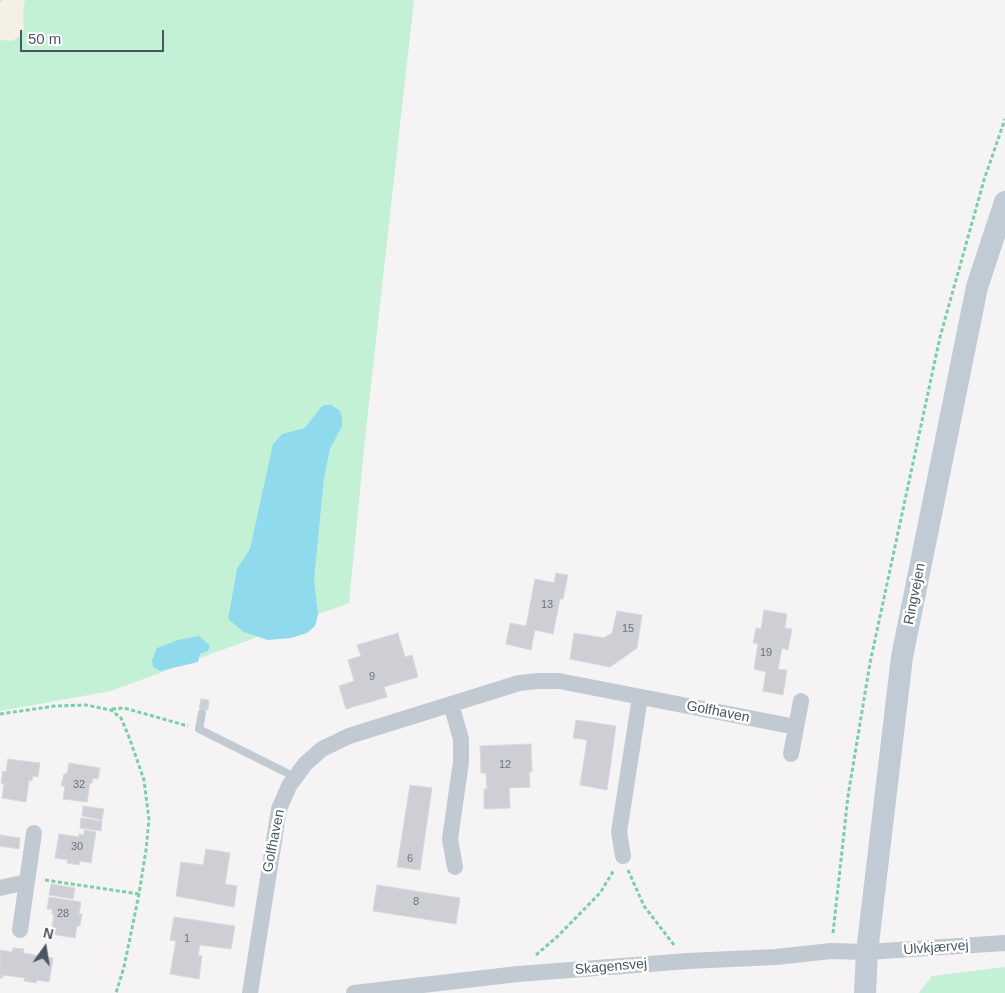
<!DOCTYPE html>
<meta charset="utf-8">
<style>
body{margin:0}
#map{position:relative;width:1005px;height:993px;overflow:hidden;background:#f5f3f3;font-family:Helvetica,sans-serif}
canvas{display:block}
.north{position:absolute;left:20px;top:923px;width:50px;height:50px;-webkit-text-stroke:4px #fff;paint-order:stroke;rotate:13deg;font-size:14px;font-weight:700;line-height:20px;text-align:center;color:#4a5661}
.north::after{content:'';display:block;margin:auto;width:18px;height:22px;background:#4a5661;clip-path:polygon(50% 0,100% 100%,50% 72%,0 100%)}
.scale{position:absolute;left:20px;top:30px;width:144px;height:22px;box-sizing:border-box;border:2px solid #4a5661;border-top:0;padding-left:6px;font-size:15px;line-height:18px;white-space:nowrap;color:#4a5661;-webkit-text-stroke:4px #fff;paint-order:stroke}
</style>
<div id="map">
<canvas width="1005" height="993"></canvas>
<div class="north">N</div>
<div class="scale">50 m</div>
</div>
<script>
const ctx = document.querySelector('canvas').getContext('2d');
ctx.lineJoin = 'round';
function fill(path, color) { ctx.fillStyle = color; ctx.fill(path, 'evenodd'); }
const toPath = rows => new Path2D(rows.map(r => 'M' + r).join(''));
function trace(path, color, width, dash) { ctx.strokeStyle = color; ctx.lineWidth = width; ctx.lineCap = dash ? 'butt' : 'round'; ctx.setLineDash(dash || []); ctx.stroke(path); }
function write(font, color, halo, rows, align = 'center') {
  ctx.font = font + ' Helvetica,sans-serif'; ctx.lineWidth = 5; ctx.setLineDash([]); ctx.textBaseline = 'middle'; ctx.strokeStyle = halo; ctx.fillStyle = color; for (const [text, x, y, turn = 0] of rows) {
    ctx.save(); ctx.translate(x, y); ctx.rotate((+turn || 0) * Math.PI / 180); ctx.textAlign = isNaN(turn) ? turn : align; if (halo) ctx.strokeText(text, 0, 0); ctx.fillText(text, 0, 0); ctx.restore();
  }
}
fill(toPath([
 [0,0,414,0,365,439,349,603,111,691,0,711],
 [1005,967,1005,993,919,993,932,976]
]), '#c3f1d5');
fill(toPath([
 [3,0,25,0,23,14,24,28,20,36,12,41,0,40,0,3]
]), '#f5f0e5');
fill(toPath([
 [325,405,331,405,340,411,342,418,342,426,330,449,324,478,314,580,318,615,315,626,307,633,291,638,268,640,244,632,228,619,237,569,250,549,273,444,282,434,305,428,321,407],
 [199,636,210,646,208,651,200,654,198,662,160,671,153,667,152,660,157,648,178,640]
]), '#90daee');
const building = toPath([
 [556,573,568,575,563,599,560,599,553,634,535,630,531,650,506,644,510,623,526,626,535,579,554,583,556,573],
 [764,610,787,614,785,628,792,629,788,650,782,648,778,669,787,670,783,695,763,691,766,672,754,669,758,644,753,643,756,628,761,629,764,610],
 [617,611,642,615,637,648,610,667,570,659,574,633,604,638,612,633,617,611],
 [398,633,405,657,412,655,418,677,384,687,387,697,346,709,339,686,354,681,348,660,361,656,357,645,398,633],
 [201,699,209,700,208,710,199,708,201,699],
 [576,720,616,726,607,790,580,785,587,740,573,738,576,720],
 [531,744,532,772,529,772,530,787,509,788,510,808,484,809,484,789,487,789,486,773,481,773,480,746,531,744],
 [8,759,40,763,38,777,33,776,32,781,29,780,26,802,2,798,4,784,1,783,3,771,6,772,8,759],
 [69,763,100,768,98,779,93,778,92,783,90,783,87,802,63,799,65,786,61,786,64,774,67,774,69,763],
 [410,785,432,788,420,870,397,867,410,785],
 [83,806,104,809,102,820,82,816,83,806],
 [81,818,102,821,101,831,80,828,81,818],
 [84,830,96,832,91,863,80,861,79,865,67,863,68,860,55,858,59,834,79,837,79,834,84,835,84,830],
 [0,835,20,838,19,849,0,846,0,835],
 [206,849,230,853,225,884,237,886,234,907,176,896,181,862,203,865,206,849],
 [51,884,75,888,73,899,49,895,51,884],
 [377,885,460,898,456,924,373,911,377,885],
 [49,897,81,902,79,914,82,914,80,926,77,926,75,938,51,934,54,915,52,914,52,909,47,909,49,897],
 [174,917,235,926,231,949,200,945,198,955,202,956,199,979,170,974,176,941,170,940,174,917],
 [13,948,24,949,23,953,53,958,49,982,37,980,36,983,24,981,25,978,3,975,3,978,0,978,0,950,12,952,13,948]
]);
fill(building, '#cdcfd5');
trace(building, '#d7d9de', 1);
trace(toPath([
 [112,709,124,708,188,726],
 [0,714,55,706,86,705,111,710,121,718,129,737,144,780,149,820,146,850,139,894,124,967,116,993],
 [628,870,644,906,674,945],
 [45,880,139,894],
 [833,933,848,796,870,663,940,337,984,180,1005,119],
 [536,955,558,936,600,893,614,870]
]), '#7ad0a6', 3, [4, 2.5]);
trace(toPath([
 [202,713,199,729,295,777]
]), '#c1cad2', 8);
trace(toPath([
 [451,704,461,739,461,762,450,839,455,867],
 [791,754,801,701],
 [623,856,619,832,640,697],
 [0,888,27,882],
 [20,930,34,833],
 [250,993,279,809,289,786,305,764,322,749,349,736,519,683,539,681,559,681,796,727],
 [354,993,518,974,688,961,776,957,831,951,867,952,1005,943]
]), '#c1cad2', 16);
trace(toPath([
 [865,993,867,952,902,657,977,287,1005,202]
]), '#c1cbd6', 22);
write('11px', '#6b747e', null, [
 ["13",547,605],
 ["15",628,629],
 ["19",766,653],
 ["9",372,677],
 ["12",505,765],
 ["32",79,785],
 ["30",77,847],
 ["6",410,859],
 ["8",416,902],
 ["28",63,914],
 ["1",187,939]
]);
write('14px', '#4a5661', '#fff', [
 ["Ringvejen",915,594,-79],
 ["Golfhaven",718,712,11],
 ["Golfhaven",274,841,-79],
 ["Ulvkjærvej",936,948,-4],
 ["Skagensvej",611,967,-5]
]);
</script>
